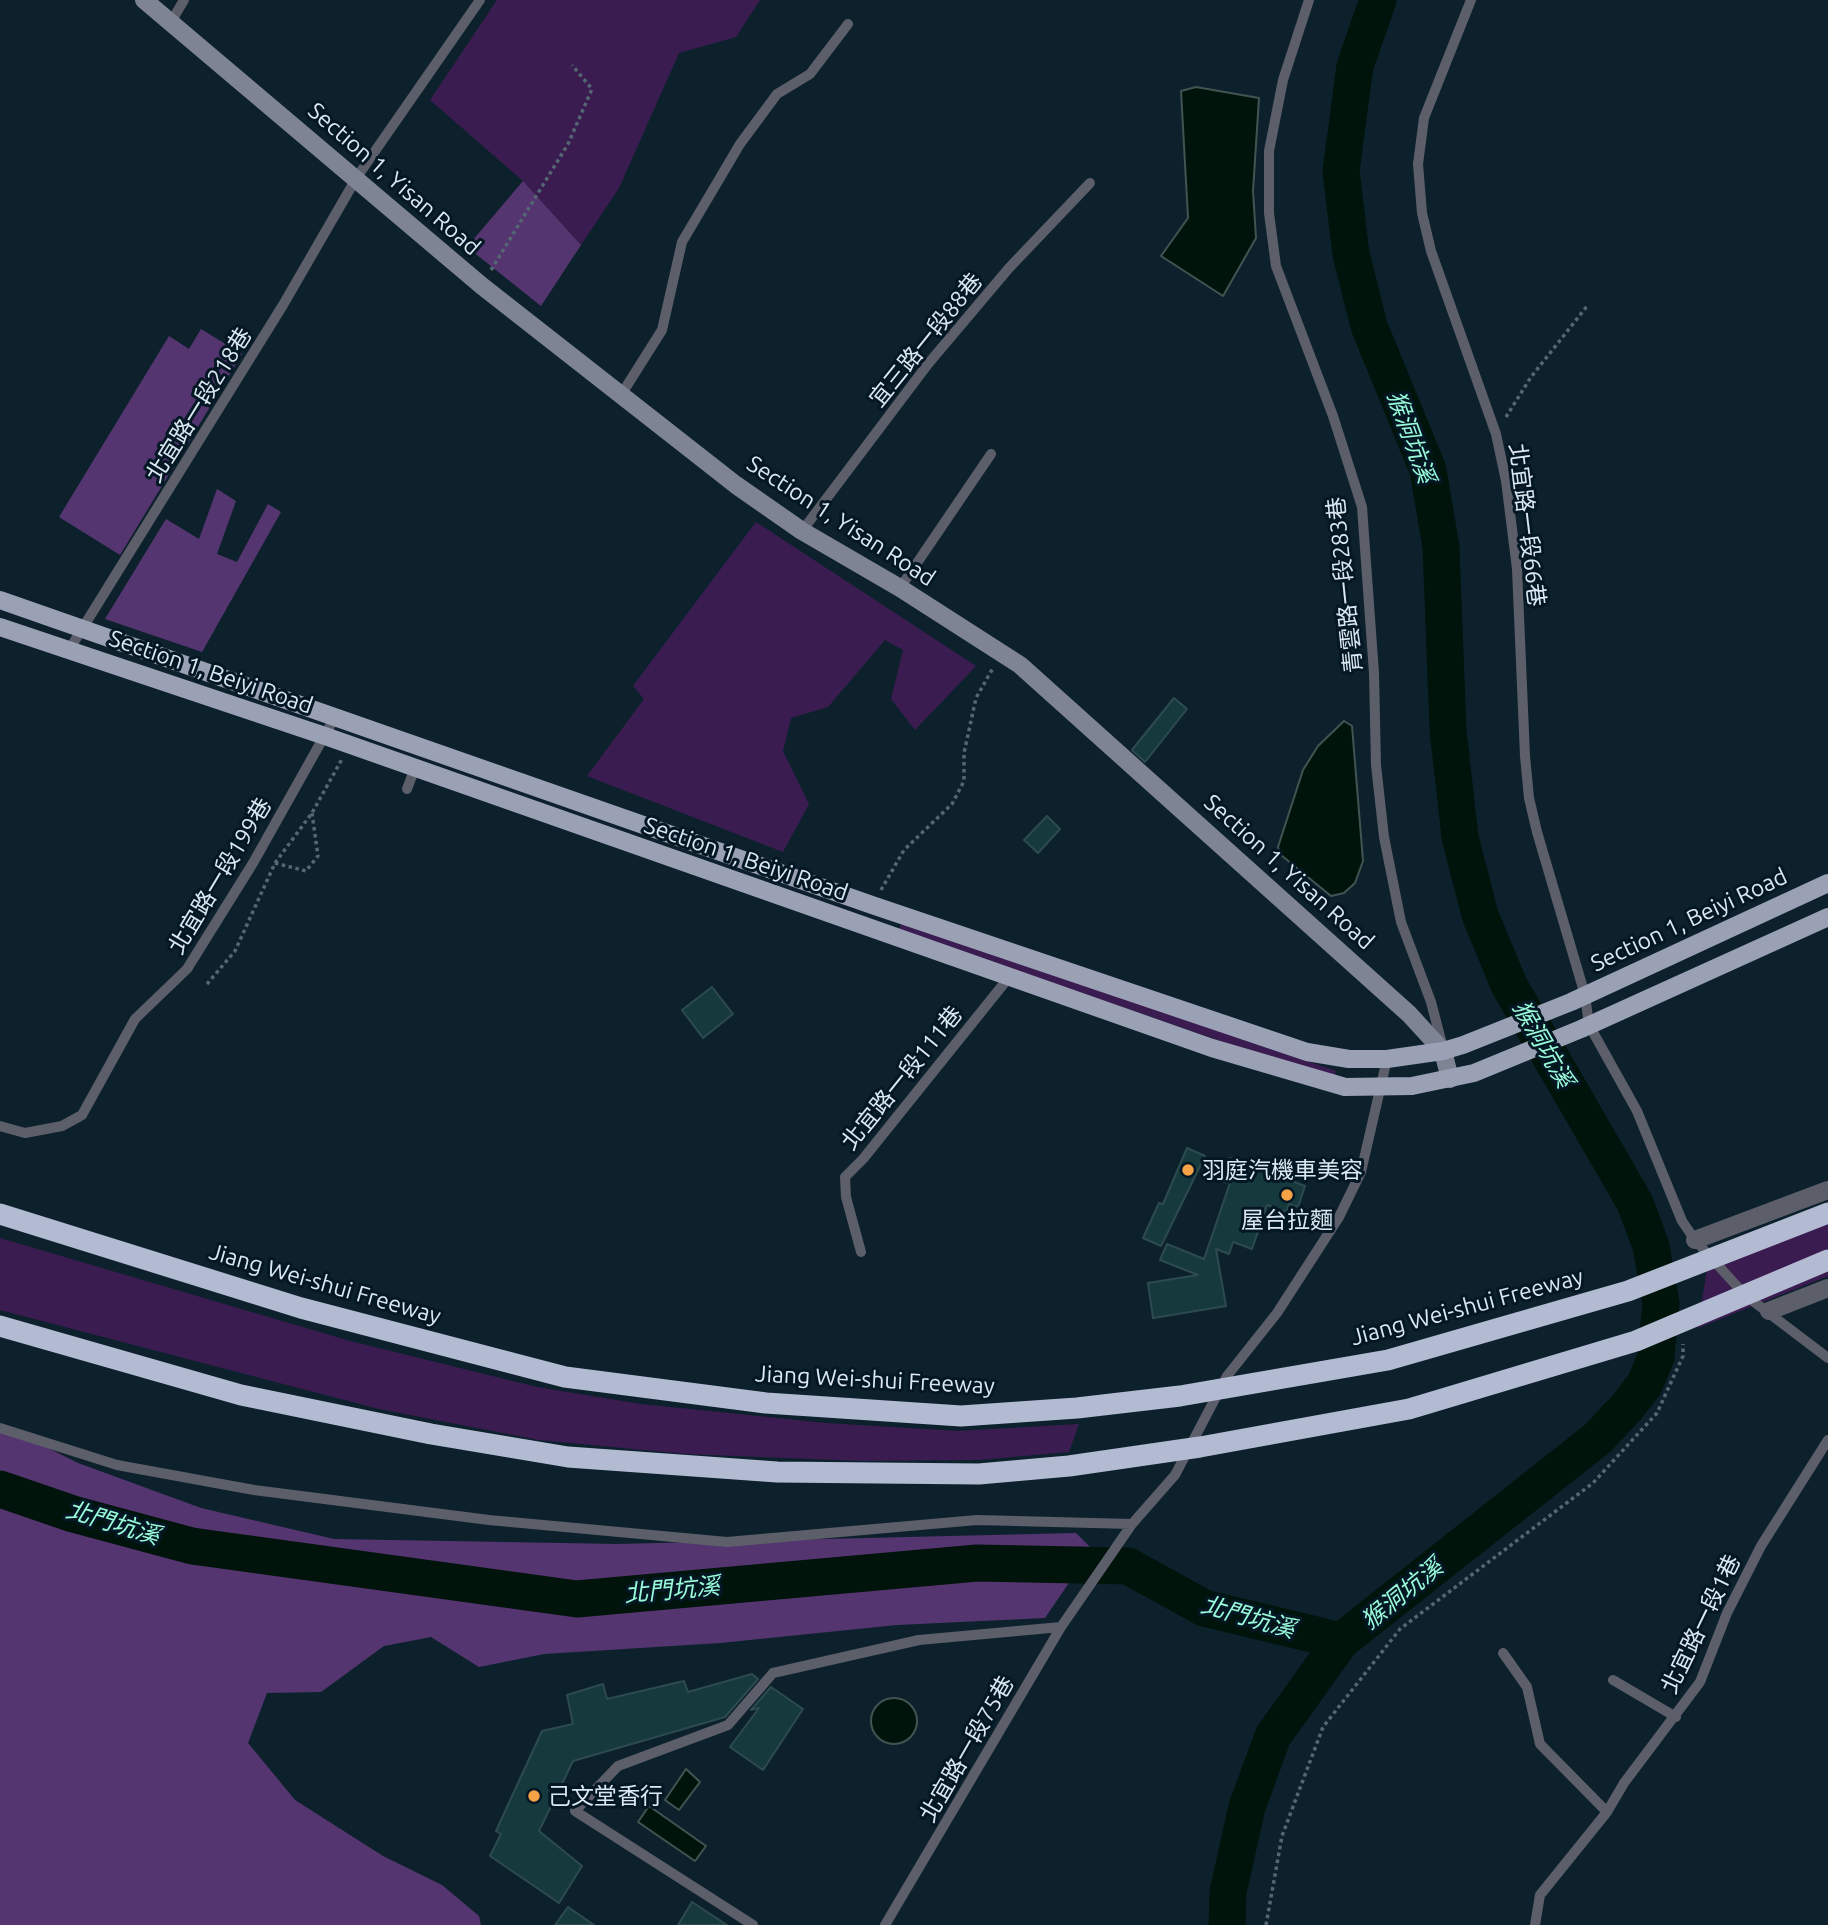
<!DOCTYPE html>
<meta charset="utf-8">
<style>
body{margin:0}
canvas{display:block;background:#0d212d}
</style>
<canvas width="1828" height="1925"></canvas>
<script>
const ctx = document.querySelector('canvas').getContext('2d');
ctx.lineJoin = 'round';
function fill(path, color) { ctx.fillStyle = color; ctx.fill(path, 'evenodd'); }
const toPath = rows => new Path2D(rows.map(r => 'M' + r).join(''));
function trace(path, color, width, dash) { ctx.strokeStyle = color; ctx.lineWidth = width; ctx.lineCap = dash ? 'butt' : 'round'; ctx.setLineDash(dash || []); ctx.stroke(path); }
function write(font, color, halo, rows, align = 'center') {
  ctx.font = font + ' Ubuntu,"Noto Sans TC",sans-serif'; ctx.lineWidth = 6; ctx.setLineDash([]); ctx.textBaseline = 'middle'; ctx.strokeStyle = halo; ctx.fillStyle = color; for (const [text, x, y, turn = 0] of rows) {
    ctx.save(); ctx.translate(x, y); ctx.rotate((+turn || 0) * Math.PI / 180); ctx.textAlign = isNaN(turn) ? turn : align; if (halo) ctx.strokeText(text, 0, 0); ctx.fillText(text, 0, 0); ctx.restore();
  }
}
fill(toPath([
 [497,0,760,0,736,37,679,53,619,188,581,245,523,181,430,100],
 [756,522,976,666,915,730,891,699,903,650,885,640,828,707,791,718,783,751,809,804,783,852,587,776,644,699,633,686],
 [902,921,1336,1071,1334,1080,899,930],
 [1828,1203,1828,1276,1698,1328,1710,1248],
 [0,1238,350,1341,537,1387,641,1404,826,1423,957,1431,1079,1424,1069,1452,978,1460,862,1461,686,1454,539,1440,379,1409,0,1310]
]), '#3a1c51');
fill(toPath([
 [523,181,581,245,541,306,467,247],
 [201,329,242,354,120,555,59,517,169,336,189,349],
 [217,489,236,501,217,554,237,562,268,504,281,512,202,652,105,619,166,519,199,539],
 [0,1424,78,1463,201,1508,334,1539,617,1544,1076,1533,1092,1549,1045,1618,897,1625,720,1643,544,1654,479,1667,431,1637,384,1646,321,1692,267,1693,248,1743,295,1800,383,1856,442,1885,479,1916,481,1925,0,1925]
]), '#553570');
const water = toPath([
 [1196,87,1259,98,1253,191,1256,238,1223,296,1161,256,1188,218,1181,91,1196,87],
 [1344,721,1352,726,1363,861,1355,883,1344,893,1331,896,1281,855,1278,847,1303,770,1318,746,1344,721],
 '871 1721a23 23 0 1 1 46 0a23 23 0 1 1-46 0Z',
 [686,1769,700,1782,679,1810,665,1800,686,1769],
 [649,1806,706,1846,695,1861,638,1822,649,1806]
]);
fill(water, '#00140c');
trace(water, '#425451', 2);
trace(toPath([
 [0,1489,73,1514,192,1546,577,1599,977,1563,1128,1566,1204,1608,1341,1641],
 [1227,1925,1228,1892,1247,1807,1273,1736,1341,1641,1598,1438,1627,1407,1645,1384,1656,1357,1661,1304,1651,1246,1635,1203,1509,985,1480,915,1460,837,1448,730,1441,547,1428,470,1369,326,1351,254,1341,171,1355,66,1378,0]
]), '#00140c', 37);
const building = toPath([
 [1174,698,1187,709,1145,762,1132,750,1174,698],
 [1047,816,1060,829,1038,853,1024,840,1047,816],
 [712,987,733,1014,703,1038,682,1010,712,987],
 [1187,1148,1205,1156,1161,1246,1143,1238,1159,1203,1163,1204,1187,1148],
 [1230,1158,1305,1186,1298,1207,1289,1204,1286,1212,1267,1205,1252,1249,1233,1242,1229,1254,1216,1249,1226,1306,1153,1318,1148,1283,1198,1275,1160,1260,1167,1244,1204,1259,1230,1183,1224,1182,1230,1158],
 [752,1674,758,1679,725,1717,573,1761,539,1831,582,1866,559,1903,490,1856,501,1834,496,1831,542,1731,573,1724,567,1695,603,1684,607,1699,684,1681,688,1692,752,1674],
 [771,1687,803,1709,763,1770,730,1747,759,1708,751,1710,771,1687],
 [692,1902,727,1925,678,1925,692,1902],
 [568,1907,594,1925,555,1925,568,1907]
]);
fill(building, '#15393c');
trace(building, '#2d4b4e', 2);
trace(toPath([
 [491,270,568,144,592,89,572,65],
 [1506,417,1531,377,1588,305],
 [275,863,306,871,318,856,312,813],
 [881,890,904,850,952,804,964,781,964,753,976,698,993,668],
 [207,984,235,951,275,863,312,813,342,759],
 [1266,1925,1282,1836,1323,1727,1400,1629,1593,1483,1657,1413,1683,1356,1683,1344]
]), '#556772', 3.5, [3.5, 3.5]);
trace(toPath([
 [1309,0,1283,80,1269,151,1269,213,1276,266,1333,416,1362,507,1374,673,1376,765,1384,837,1401,922,1431,1002,1442,1044],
 [1471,0,1424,118,1418,164,1422,213,1431,251,1496,434,1506,481,1517,569,1525,756,1529,798,1537,832,1585,995,1589,1025,1637,1111,1682,1221,1695,1240,1745,1295,1828,1358],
 [171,22,184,0],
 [621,395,662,330,682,242,740,144,777,94,810,74,848,24],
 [802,531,928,364,1009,268,1090,183],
 [900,588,991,454],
 [69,650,283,305,357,177,480,0],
 [407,789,415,768],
 [0,1126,25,1133,62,1126,82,1115,135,1019,187,969,253,863,335,717],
 [861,1252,846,1197,845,1177,863,1159,1010,976],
 [0,1428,117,1465,254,1490,489,1520,727,1542,977,1520,1132,1524],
 [1503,1653,1527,1687,1540,1744,1607,1812],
 [1613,1680,1676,1717],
 [753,1925,575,1811,618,1766,728,1725,773,1673,919,1640,1061,1627],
 [885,1925,1061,1627,1132,1524,1175,1475,1227,1376,1277,1313,1339,1217,1361,1172,1387,1059],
 [1535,1925,1540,1895,1607,1812,1624,1783,1700,1682,1727,1613,1761,1546,1828,1440]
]), '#5c5f69', 10);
trace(toPath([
 [1695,1240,1828,1190],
 [1769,1311,1828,1288]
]), '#5c5f69', 18);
trace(toPath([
 [144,0,482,286,736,485,802,531,900,588,1020,665,1409,1014,1443,1051,1450,1079]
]), '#7f8494', 18);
trace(toPath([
 [0,600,872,905,1307,1052,1349,1059,1387,1059,1443,1051,1463,1045,1571,1002,1828,883],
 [0,627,325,736,1212,1048,1345,1087,1412,1086,1474,1073,1581,1029,1828,917]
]), '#9ba1b5', 18);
trace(toPath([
 [0,1214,301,1308,565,1377,766,1403,961,1416,1077,1408,1180,1396,1388,1360,1628,1291,1828,1213],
 [0,1326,241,1395,431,1434,568,1457,777,1472,979,1474,1069,1466,1200,1447,1409,1409,1636,1341,1828,1260]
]), '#b3bbd3', 21);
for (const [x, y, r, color] of [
 [1188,1170,7,"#f5a346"],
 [1287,1195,7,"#f5a346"],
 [534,1796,7,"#f5a346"]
]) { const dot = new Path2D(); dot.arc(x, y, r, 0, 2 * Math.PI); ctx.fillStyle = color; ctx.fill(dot); trace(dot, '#041724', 2.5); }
write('23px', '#dce8f1', '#041724', [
 ["Section 1, Yisan Road",394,179,41],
 ["宜三路一段88巷",926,340,-51],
 ["北宜路一段218巷",199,405,-58],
 ["Section 1, Yisan Road",841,521,33],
 ["北宜路一段66巷",1527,525,83],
 ["青雲路一段283巷",1345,585,-96],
 ["Section 1, Beiyi Road",211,672,19],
 ["Section 1, Beiyi Road",746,859,19],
 ["Section 1, Yisan Road",1289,872,42],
 ["北宜路一段199巷",220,876,-59],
 ["Section 1, Beiyi Road",1689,920,-25],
 ["北宜路一段111巷",902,1078,-51],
 ["Jiang Wei-shui Freeway",325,1284,16],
 ["Jiang Wei-shui Freeway",1467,1307,-15],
 ["Jiang Wei-shui Freeway",875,1380,3],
 ["北宜路一段1巷",1701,1624,-64],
 ["北宜路一段75巷",967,1749,-60]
]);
write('23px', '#dce8f1', '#041724', [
 ["羽庭汽機車美容",1202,1170],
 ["屋台拉麵",1287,1220,"center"],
 ["己文堂香行",548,1796]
], 'left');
write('italic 24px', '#99fbd9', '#041724', [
 ["猴洞坑溪",1411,437,70],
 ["猴洞坑溪",1543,1044,60],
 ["北門坑溪",113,1523,17],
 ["北門坑溪",672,1590,-5],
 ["猴洞坑溪",1402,1594,-39],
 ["北門坑溪",1248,1617,16]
]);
</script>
